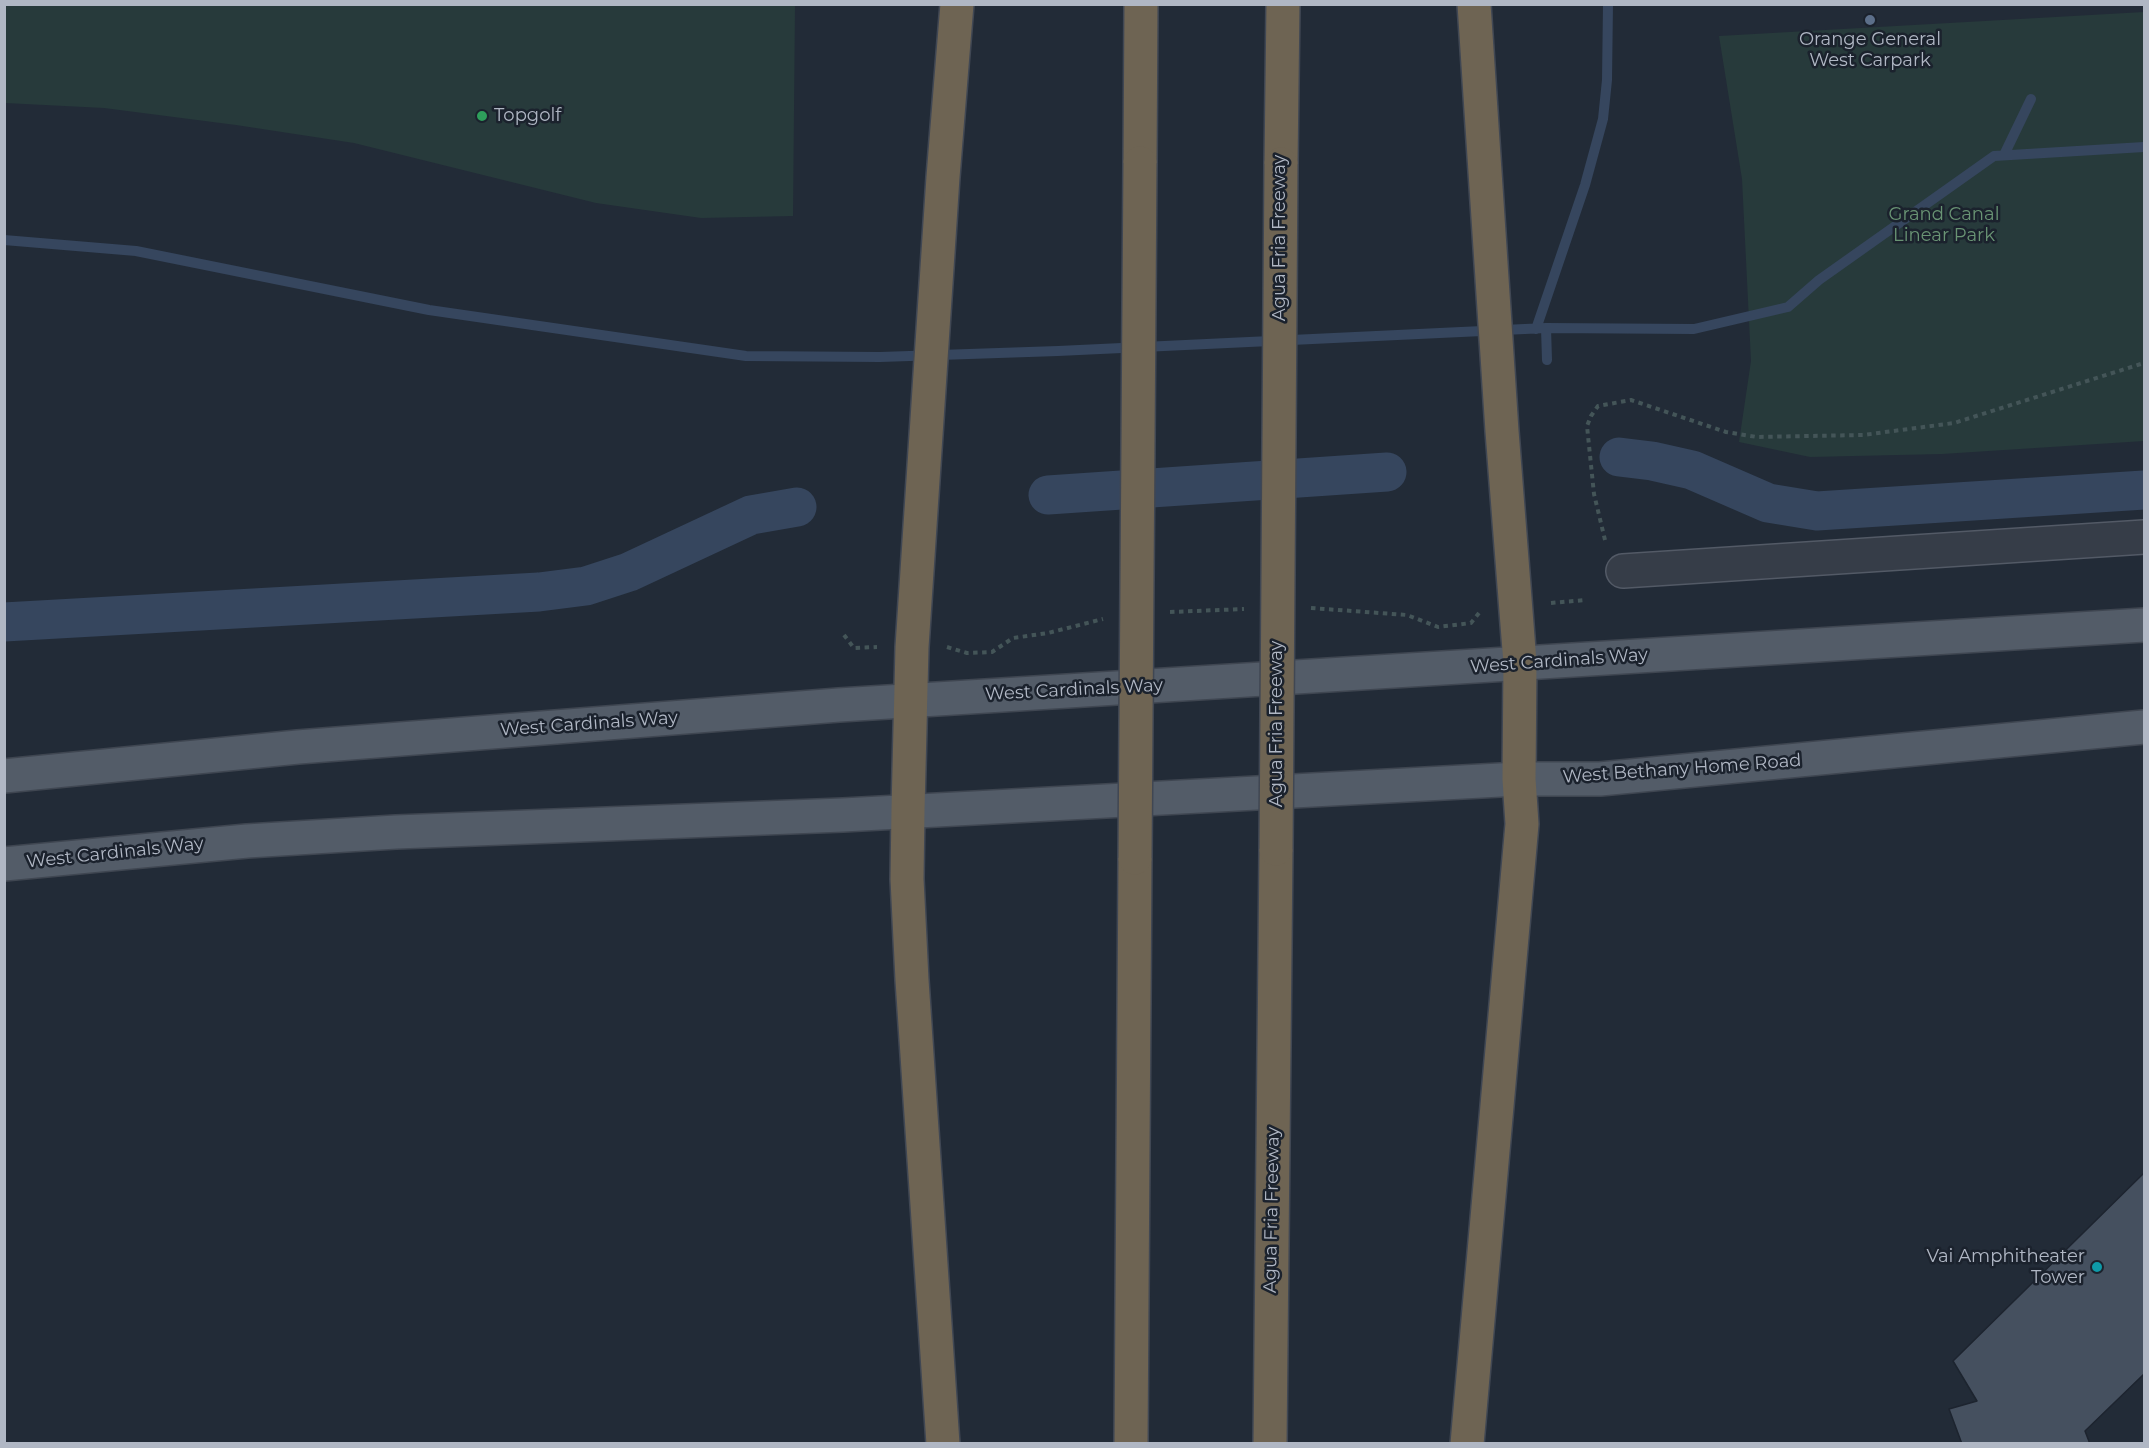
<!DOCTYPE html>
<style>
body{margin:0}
#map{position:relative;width:2149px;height:1448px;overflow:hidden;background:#222b37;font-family:Montserrat,sans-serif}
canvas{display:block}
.frame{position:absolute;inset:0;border:6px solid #b0b7c4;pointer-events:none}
</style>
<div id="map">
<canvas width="2149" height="1448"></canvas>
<div class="frame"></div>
</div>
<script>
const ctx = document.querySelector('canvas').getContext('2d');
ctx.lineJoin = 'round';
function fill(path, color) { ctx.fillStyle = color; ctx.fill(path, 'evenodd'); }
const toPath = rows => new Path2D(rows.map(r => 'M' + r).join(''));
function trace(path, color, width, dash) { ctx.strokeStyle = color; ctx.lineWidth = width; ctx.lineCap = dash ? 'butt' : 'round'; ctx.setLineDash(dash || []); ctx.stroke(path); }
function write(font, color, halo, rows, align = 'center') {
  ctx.font = font + ' Montserrat,sans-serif'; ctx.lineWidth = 5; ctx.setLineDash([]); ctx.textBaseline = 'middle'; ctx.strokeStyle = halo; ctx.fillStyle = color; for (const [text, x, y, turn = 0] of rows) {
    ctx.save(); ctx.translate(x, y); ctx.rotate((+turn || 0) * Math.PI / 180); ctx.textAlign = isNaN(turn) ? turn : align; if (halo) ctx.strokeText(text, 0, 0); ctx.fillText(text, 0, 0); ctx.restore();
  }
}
fill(toPath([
 [5,4,795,5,793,216,701,218,596,203,354,143,236,125,104,108,5,103],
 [2144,12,2144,441,1942,454,1810,457,1739,442,1751,361,1742,179,1719,36]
]), '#273a3b');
trace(toPath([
 [2004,155,2031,99],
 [4,240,136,251,429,310,746,356,880,357,1058,351,1546,328,1694,329,1788,307,1819,280,1994,156,2144,147],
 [1546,328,1547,360],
 [1536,329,1585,185,1603,119,1607,80,1608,4]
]), '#36465e', 10);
trace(toPath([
 [1619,457,1652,461,1692,470,1768,503,1817,511,2144,490],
 [1048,495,1387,472],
 [4,622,539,592,586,586,629,572,751,515,797,507]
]), '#36465e', 39);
const building = toPath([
 [2144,1173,2144,1374,2085,1431,2090,1444,1962,1444,1949,1409,1977,1401,1953,1361,2144,1173]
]);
fill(building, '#45505f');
trace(building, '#1d242f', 1.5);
const minor = toPath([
 [1623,571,2144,537]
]);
const major = toPath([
 [4,776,298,747,839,705,2144,625],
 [4,864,247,841,396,832,843,815,1519,779,1600,779,2144,727]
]);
const highway = toPath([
 [1140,163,1141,4],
 [1281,164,1283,4],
 [943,1444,912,980,907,879,908,810,912,647,943,177,957,4],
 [1131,1444,1135,858],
 [1270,1444,1276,849],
 [1467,1444,1522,824,1519,779,1520,663,1502,431,1474,4]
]);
trace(minor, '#535a66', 36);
trace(major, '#3f4651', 36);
trace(highway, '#404753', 36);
trace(toPath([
 [1605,540,1594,494,1587,426,1591,416,1598,406,1631,400,1726,432,1757,437,1863,435,1954,423,2144,363],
 [1551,603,1586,600],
 [1311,608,1407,615,1438,627,1471,623,1479,613],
 [1170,612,1244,609],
 [844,635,854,648,877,647],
 [947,647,967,653,992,652,1013,638,1048,633,1103,619]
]), '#445558', 4, [4.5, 4.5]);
trace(minor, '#363d48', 33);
trace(major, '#535c68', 33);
trace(highway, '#6e6453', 33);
const highwayBridge = toPath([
 [1276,849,1281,164],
 [1135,858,1140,163]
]);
trace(highwayBridge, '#404753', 36, []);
trace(highwayBridge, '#6e6453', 33);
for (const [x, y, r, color] of [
 [1870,20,6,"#5c6f8a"],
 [482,116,6,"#2e9e5b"],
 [2097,1267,6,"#0f9aa8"]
]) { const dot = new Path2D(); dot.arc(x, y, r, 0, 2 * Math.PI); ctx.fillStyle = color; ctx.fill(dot); trace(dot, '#1b222d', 2); }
write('18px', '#b0b7c4', '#1b222d', [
 ["Orange General",1870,40],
 ["West Carpark",1870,61],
 ["Topgolf",494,116,"left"],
 ["Vai Amphitheater",2085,1257,"right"],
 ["Tower",2085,1278,"right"]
]);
write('18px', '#699474', '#1b222d', [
 ["Grand Canal",1944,215],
 ["Linear Park",1944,236]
]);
write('18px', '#b0b7c4', '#1b222d', [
 ["Agua Fria Freeway",1280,238,-90],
 ["West Cardinals Way",1559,661,-4],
 ["West Cardinals Way",1074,690,-3],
 ["West Cardinals Way",589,724,-4],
 ["Agua Fria Freeway",1277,724,-90],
 ["West Bethany Home Road",1682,769,-4],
 ["West Cardinals Way",115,853,-6],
 ["Agua Fria Freeway",1272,1210,-89]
]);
</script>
